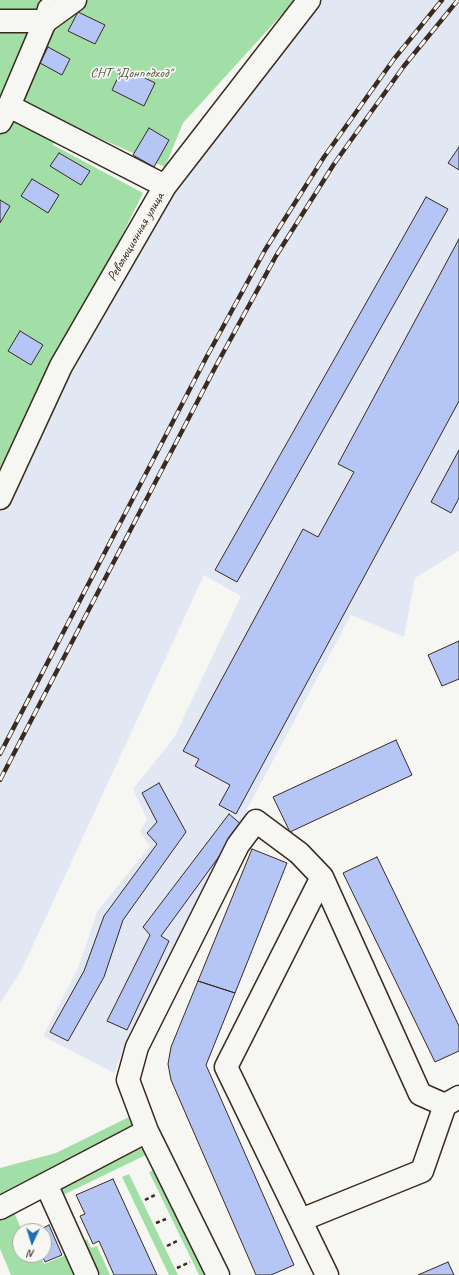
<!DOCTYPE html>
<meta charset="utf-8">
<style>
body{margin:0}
#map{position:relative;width:459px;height:1275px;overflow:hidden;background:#f6f6f2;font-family:Caveat,sans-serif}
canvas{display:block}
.north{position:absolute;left:12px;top:1223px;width:40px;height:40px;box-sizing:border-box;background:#f6f6f2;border:1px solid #aba49d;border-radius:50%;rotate:184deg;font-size:11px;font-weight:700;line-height:16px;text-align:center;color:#3b2a1e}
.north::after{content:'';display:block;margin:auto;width:14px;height:18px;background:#1f6fb2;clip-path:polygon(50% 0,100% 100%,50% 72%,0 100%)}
</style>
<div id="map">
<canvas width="459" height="1275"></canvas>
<div class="north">N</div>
</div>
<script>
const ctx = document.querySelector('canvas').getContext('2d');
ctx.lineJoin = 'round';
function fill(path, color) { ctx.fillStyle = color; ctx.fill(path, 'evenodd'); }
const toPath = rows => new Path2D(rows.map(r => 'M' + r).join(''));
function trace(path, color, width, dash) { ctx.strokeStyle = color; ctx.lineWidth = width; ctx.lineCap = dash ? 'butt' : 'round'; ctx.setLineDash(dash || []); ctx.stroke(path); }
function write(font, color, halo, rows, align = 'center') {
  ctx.font = font + ' Caveat,sans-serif'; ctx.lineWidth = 3.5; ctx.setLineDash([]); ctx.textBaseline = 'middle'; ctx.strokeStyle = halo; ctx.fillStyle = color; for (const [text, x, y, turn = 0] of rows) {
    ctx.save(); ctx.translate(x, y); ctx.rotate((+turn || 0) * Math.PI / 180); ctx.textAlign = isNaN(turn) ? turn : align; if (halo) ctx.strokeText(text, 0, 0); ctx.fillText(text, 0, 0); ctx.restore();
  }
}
fill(toPath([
 [307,0,459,0,459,551,415,578,404,637,351,615,246,811,246,826,129,1034,114,1073,43,1036,78,968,97,912,150,846,140,832,147,819,133,789,174,738,241,596,204,575,21,971,0,1003,0,468,138,228]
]), '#e2e8f3');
fill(toPath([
 [0,0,295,0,183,123,165,167,60,121,53,145,143,193,0,480],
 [131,1116,132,1132,0,1200,0,1168,56,1153],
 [139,1149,147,1149,150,1153,63,1195,60,1188,133,1150],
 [158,1168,209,1275,199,1275,149,1172],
 [129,1174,178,1275,169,1275,122,1177],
 [13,1210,22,1231,20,1231,20,1255,40,1255,44,1264,66,1255,75,1275,11,1275,0,1249,0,1217],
 [87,1239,91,1248,97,1246,110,1275,100,1275,84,1241]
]), '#a1dfa7');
const building = toPath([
 [78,12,105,25,95,44,68,31,78,12],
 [48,47,70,59,62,75,40,63,48,47],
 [123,67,155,83,144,106,112,90,123,67],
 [149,128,169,140,154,167,133,155,149,128],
 [459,147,459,170,448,163,459,147],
 [59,153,90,171,81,185,50,166,59,153],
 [32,179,59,195,48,213,21,196,32,179],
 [426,197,448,209,237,582,215,570,426,197],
 [0,200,10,206,0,223,0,200],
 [459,239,459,401,236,814,219,805,230,785,195,766,199,759,183,751,303,529,318,537,354,472,338,464,459,239],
 [20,331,43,345,31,365,8,351,20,331],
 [459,450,459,498,451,513,431,502,459,450],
 [459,641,459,679,442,686,428,655,459,641],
 [396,740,412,775,290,832,273,797,396,740],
 [159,783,186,832,123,920,104,977,68,1041,50,1032,84,971,104,916,157,844,147,833,157,822,142,793,159,783],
 [229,814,242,825,161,936,169,941,127,1030,107,1021,150,935,143,927,229,814],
 [252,849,287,863,235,993,198,981,252,849],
 [377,857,459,1026,459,1051,435,1062,343,873,377,857],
 [198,981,235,993,206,1065,294,1265,271,1275,256,1275,171,1080,168,1064,171,1047,198,981],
 [113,1179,157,1275,114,1275,99,1241,93,1244,80,1216,85,1214,76,1195,113,1179],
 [49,1225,62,1255,45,1262,42,1255,44,1255,44,1231,37,1231,49,1225],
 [448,1262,454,1275,418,1275,448,1262]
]);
fill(building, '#b5c6f6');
trace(building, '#3b2a1e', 1);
const minor = toPath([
 [0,21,46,21,49,9],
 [9,106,165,186],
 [0,122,9,106,43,26,46,21,75,0],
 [0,498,61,366,165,186,309,0],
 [147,1131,128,1080,137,1047,238,845,256,821,299,853,322,877],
 [46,1184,87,1275],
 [0,1208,147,1131,218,1275],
 [301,1220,422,1171,445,1105],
 [327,1275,226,1067,322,877,420,1094,445,1105,459,1097]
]);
trace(minor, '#3b2a1e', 25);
trace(toPath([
 [145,1200,155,1195],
 [156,1223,166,1219],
 [167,1246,177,1241],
 [177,1268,190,1262]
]), '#3b2a1e', 2.5, [4, 3]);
trace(minor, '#f6f6f2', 22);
const rail = toPath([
 [0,754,206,358,265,250,324,157,394,59,442,0],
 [0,780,217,364,276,256,334,164,404,66,458,0]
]);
trace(rail, '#3b2a1e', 4.5);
trace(rail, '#f6f6f2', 3, [9]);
write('14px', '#545740', '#f6f6f2', [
 ["СНТ \"Донподход\"",131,73]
]);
write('14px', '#3b2a1e', '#f6f6f2', [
 ["Революционная улица",136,237,-60]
]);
</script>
